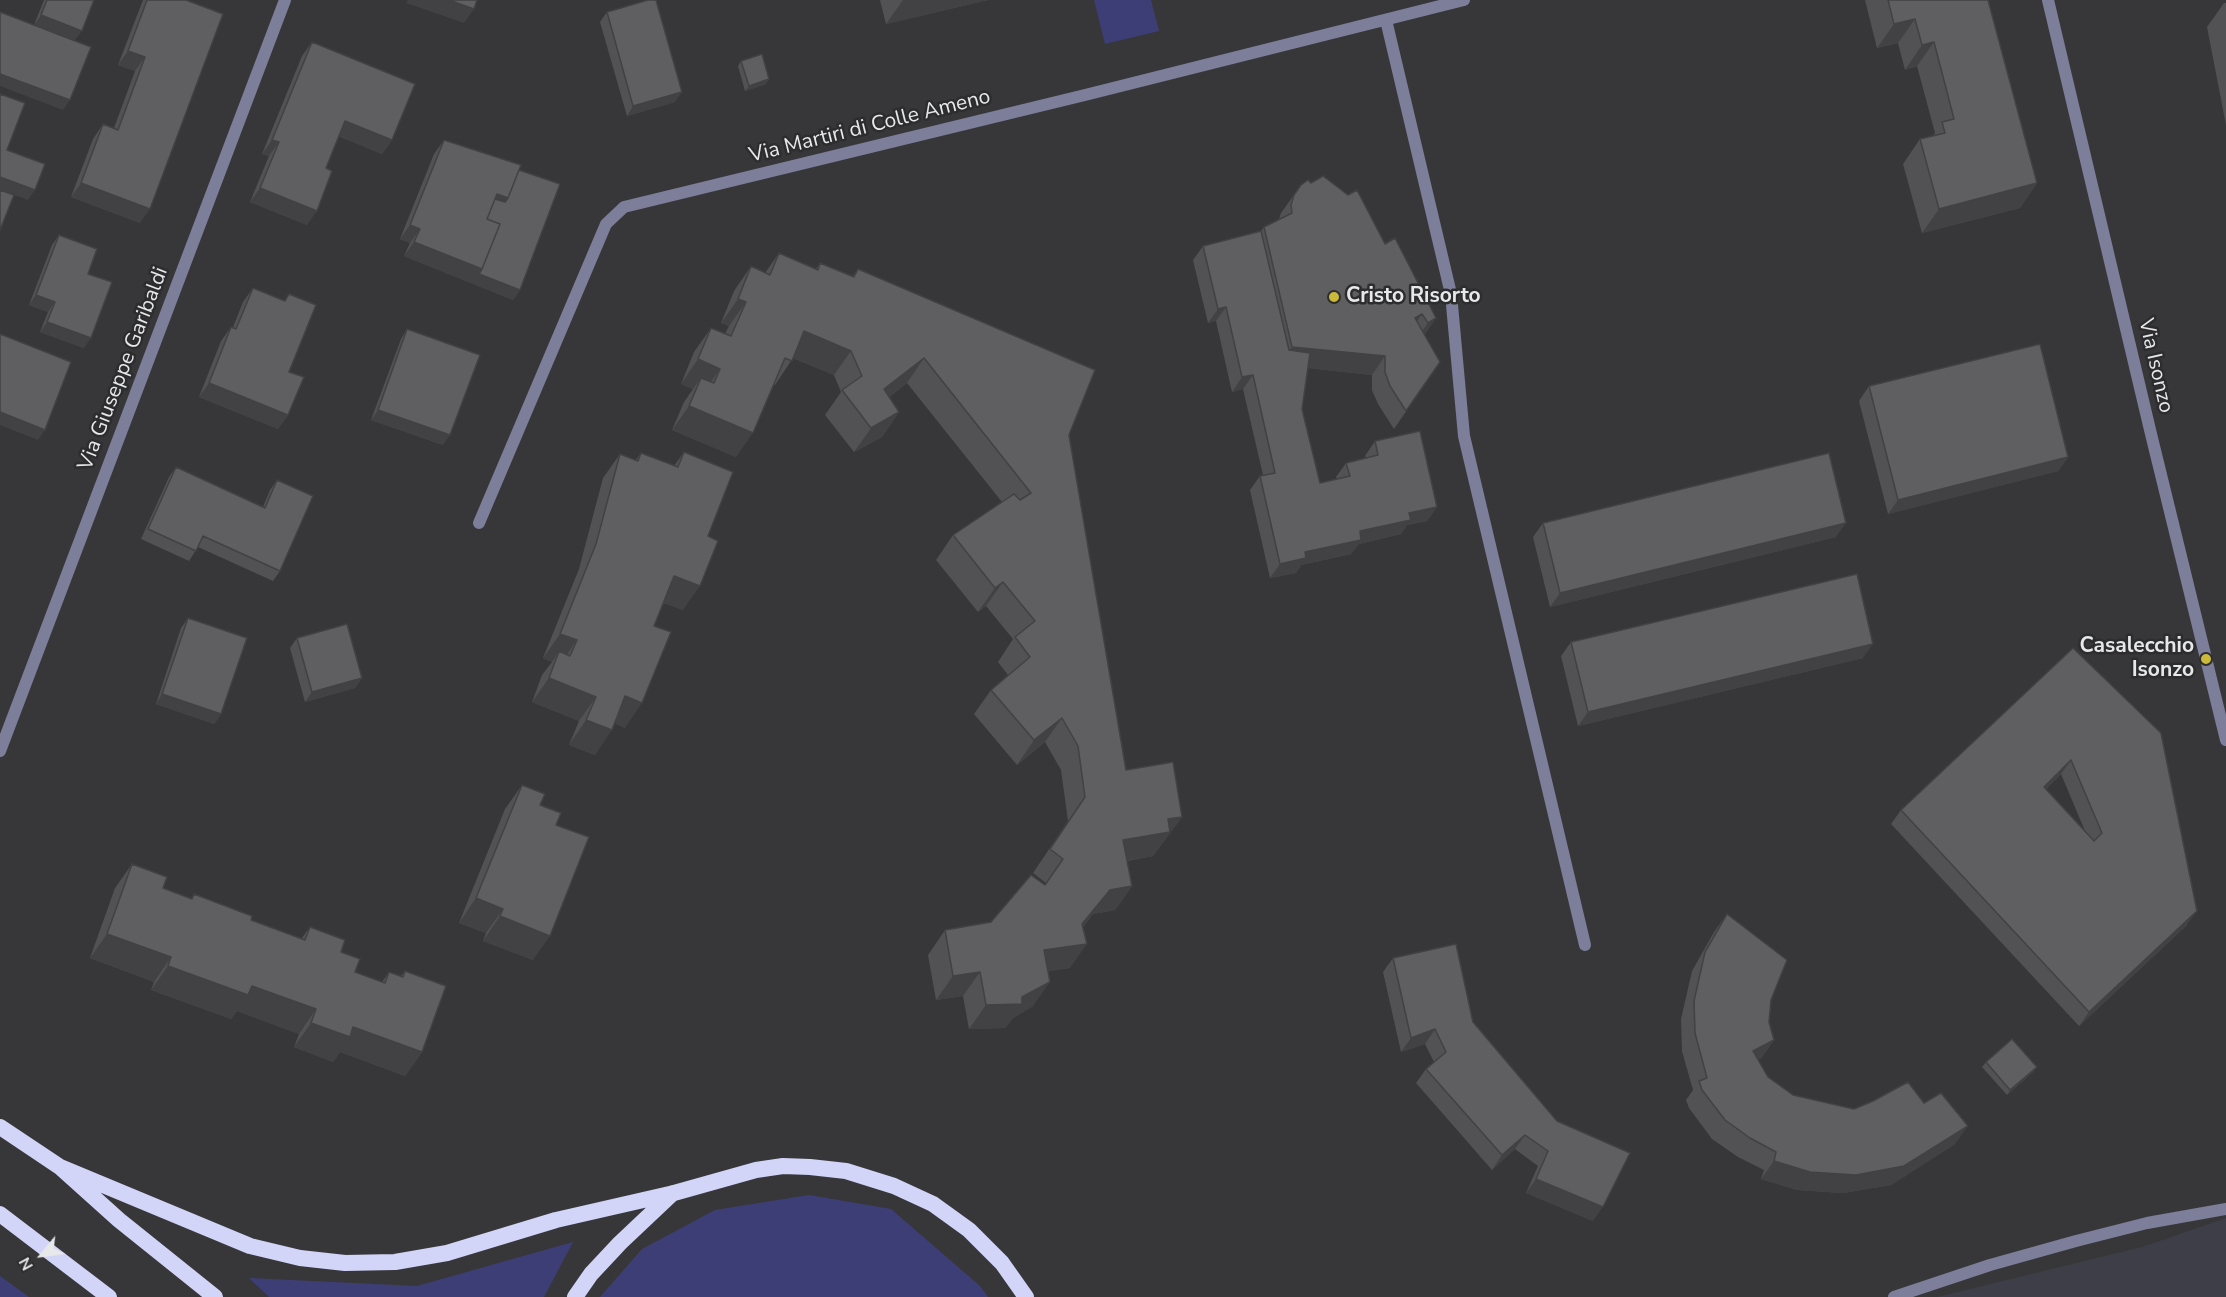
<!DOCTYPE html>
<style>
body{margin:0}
#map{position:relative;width:2226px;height:1297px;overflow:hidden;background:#37373a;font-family:"Nunito Sans",sans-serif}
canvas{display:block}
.north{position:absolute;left:12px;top:1225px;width:60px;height:60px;-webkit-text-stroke:4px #2d2d30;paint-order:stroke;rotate:241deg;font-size:16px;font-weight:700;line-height:24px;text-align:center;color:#e7e8ea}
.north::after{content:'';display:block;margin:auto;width:21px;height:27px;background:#e7e8ea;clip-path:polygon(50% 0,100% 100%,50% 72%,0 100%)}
</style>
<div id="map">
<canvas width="2226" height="1297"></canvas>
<div class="north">N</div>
</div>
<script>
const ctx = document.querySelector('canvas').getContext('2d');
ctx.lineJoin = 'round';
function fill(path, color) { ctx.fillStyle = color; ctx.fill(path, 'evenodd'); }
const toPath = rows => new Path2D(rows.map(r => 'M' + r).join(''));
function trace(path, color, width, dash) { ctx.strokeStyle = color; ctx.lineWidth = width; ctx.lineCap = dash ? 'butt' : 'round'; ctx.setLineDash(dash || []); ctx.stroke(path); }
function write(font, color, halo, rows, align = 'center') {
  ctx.font = font + ' "Nunito Sans",sans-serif'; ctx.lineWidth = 5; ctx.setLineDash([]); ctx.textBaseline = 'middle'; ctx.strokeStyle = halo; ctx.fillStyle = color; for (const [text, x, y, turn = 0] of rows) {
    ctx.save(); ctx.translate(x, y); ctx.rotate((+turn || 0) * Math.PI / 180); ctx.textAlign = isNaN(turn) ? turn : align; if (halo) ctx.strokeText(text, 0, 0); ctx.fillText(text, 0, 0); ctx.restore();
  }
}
fill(toPath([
 [2226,1218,2226,1297,1937,1297,2142,1247]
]), '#3d3e47');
fill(toPath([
 [1094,0,1151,0,1159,31,1105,44],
 [809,1195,891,1209,980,1286,988,1297,600,1297,642,1249,715,1210],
 [573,1242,544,1297,269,1297,249,1278,417,1286],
 [0,1276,29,1297,0,1297]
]), '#3e3e77');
trace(toPath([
 [1386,20,1451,294,1464,436,1585,945]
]), '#7c7e9a', 12);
trace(toPath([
 [2048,0,2151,434,2226,740],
 [479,523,606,224,624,207,1085,95,1464,0],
 [0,751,285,0]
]), '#7c7e9a', 12);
trace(toPath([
 [1894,1297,1990,1265,2076,1241,2147,1223,2226,1209]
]), '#7c7e9a', 12);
trace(toPath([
 [0,1127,60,1167,119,1220,215,1297],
 [60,1167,250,1246,300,1258,345,1263,395,1262,447,1253,556,1220,674,1193,756,1170,783,1166,810,1167,846,1171,894,1186,933,1204,969,1230,1002,1263,1026,1297],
 [0,1214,109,1297],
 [575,1297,591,1274,620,1243,673,1193]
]), '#d2d4f8', 16);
fill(toPath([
 [44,0,94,0,75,40,34,25],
 [143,0,186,0,140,223,71,197,93,139,103,124,114,128,135,71,118,65],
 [880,0,988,0,886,24],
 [1865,0,1988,0,2037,183,2020,208,1922,233,1903,164,1920,139,1933,136,1935,133,1917,66,1905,70,1898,43,1877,48],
 [2224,3,2226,3,2226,125,2207,27],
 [607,12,675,102,627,116,600,22],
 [312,42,392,140,382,154,338,136,326,168,307,225,250,202,269,156,262,154,302,56],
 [741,61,766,84,745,91,738,66],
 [444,140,519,170,520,290,513,300,404,256,410,243,400,239,434,154],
 [1311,183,1385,244,1436,318,1424,335,1440,362,1394,429,1378,404,1372,390,1372,375,1308,368,1302,409,1320,483,1337,479,1336,477,1346,463,1366,458,1365,456,1375,441,1437,507,1427,521,1407,525,1401,534,1359,544,1351,554,1301,565,1296,573,1270,578,1250,490,1260,476,1263,475,1243,389,1232,392,1216,321,1208,323,1193,260,1203,246,1261,231,1264,227,1279,219,1281,213,1301,185],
 [59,235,88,274,84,348,40,332,48,312,29,305,52,245],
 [779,253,816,269,820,263,853,276,858,269,1069,435,1126,770,1182,817,1153,856,1127,861,1132,886,1115,910,1093,914,1083,927,1070,968,1048,971,1033,1006,1013,1018,1005,1028,969,1029,963,996,936,1000,928,955,945,930,991,922,1045,885,1046,883,1033,873,1068,821,1061,770,1045,742,1017,765,974,714,991,690,1008,675,998,662,1013,639,986,606,978,612,936,560,953,535,1002,502,907,383,889,397,899,412,882,437,854,452,825,415,841,392,834,375,793,358,775,385,774,385,736,457,672,430,684,402,693,389,681,384,694,352,711,328,725,334,729,326,721,323,734,291,751,266,765,273],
 [253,288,284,301,289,294,289,372,288,415,278,429,199,397,221,341,231,327,233,327,243,302],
 [407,329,443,445,371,420,401,339],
 [1869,386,2068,457,2058,471,1888,514,1859,401],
 [684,452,708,536,683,610,664,603,654,626,625,728,615,723,595,755,569,745,579,721,532,702,542,675,552,662,543,658,579,569,603,478,620,454,636,460,641,453,674,466],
 [176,467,263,507,270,490,277,480,280,571,273,581,198,547,189,561,141,539,169,477],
 [1543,523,1836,537,1550,607,1533,537],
 [188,618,221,714,214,724,156,704,181,628],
 [297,638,362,678,355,688,305,702,290,648],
 [1571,642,1863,658,1578,726,1561,656],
 [2073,648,2187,925,2079,1026,1891,824,1901,810],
 [2061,774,2085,831,2046,789],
 [522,785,540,805,556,825,533,960,483,941,486,933,459,923,505,809],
 [132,864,163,888,191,899,194,894,251,920,301,939,310,927,341,952,355,972,382,982,389,972,401,976,405,971,422,1052,405,1076,340,1052,333,1062,294,1047,299,1034,237,1011,231,1019,151,990,154,982,90,958,115,888],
 [1727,914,1771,1000,1769,1022,1774,1040,1761,1058,1758,1060,1768,1077,1793,1095,1955,1144,1891,1185,1843,1193,1797,1190,1761,1179,1764,1170,1738,1157,1712,1139,1689,1108,1686,1100,1693,1090,1682,1051,1681,1019,1692,971,1714,932],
 [1393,958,1473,1022,1593,1221,1526,1193,1538,1166,1515,1149,1492,1170,1416,1083,1426,1069,1434,1062,1425,1044,1401,1052,1383,972],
 [1986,1062,2037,1067,2033,1072,2007,1095,1982,1067]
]), '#525254');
fill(toPath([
 [408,0,449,0,474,9,464,23,406,3],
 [903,0,988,0,886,24],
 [41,15,82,31,75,40,34,25],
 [1915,19,1898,43,1877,48,1894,24],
 [1934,42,1917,66,1905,70,1922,45],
 [128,51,145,57,135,71,118,65],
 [0,74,70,100,63,110,0,86],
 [769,79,766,84,745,91,749,86],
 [682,92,675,102,627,116,633,106],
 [345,121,392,140,382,154,335,135],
 [272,140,279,142,269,156,262,154],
 [0,177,35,190,28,200,0,190],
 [81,183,150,209,140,223,71,197],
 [2037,183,2020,208,1922,233,1939,209],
 [260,188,317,211,307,225,250,202],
 [497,194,508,198,498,212,490,209],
 [410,225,420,229,410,243,400,239],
 [414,242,482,269,520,290,513,300,404,256],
 [36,295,55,302,48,312,29,305],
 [738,299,746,302,729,326,721,323],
 [1226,307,1216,321,1208,323,1218,309],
 [1422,314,1410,332,1415,318],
 [1436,318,1423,336,1415,341,1428,323],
 [47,322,91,338,84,348,40,332],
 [804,331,851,351,834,375,787,355],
 [1292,347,1385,356,1372,375,1279,365],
 [924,358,907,383,867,413,884,389],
 [698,359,720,369,703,393,701,378,693,389,681,384],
 [1253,375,1243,389,1232,392,1242,377],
 [209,383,288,415,278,429,199,397],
 [689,406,753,433,736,457,672,430],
 [378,410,450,435,443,445,371,420],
 [0,412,45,430,38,440,0,425],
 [899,412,882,437,854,452,871,428],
 [2068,457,2058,471,1888,514,1898,500],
 [1437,507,1427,521,1407,525,1401,534,1359,544,1351,554,1301,565,1296,573,1270,578,1280,564,1305,552,1409,513],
 [1846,523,1836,537,1550,607,1560,593],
 [674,576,700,586,683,610,657,600],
 [1003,582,986,606,978,612,995,588],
 [560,634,577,640,560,665,559,651,552,662,543,658],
 [1873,644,1863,658,1578,726,1588,712],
 [362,678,355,688,305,702,312,692],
 [549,678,596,697,579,721,532,702],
 [162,694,221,714,214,724,156,704],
 [625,696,642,703,625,728,608,721],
 [1062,718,1045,742,1017,765,1034,740],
 [586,720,612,730,595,755,569,745],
 [2071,760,2061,774,2034,801,2044,787],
 [1182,817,1153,856,1106,864,1123,840,1168,819],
 [1132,886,1115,910,1093,914,1067,947,1087,944,1070,968,1027,975,1044,950,1082,924,1110,890],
 [476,898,503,909,486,933,459,923],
 [2197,911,2187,925,2079,1026,2089,1012],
 [500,916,550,936,533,960,483,941],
 [107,934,171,957,154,982,90,958],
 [168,966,252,986,316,1009,299,1034,237,1011,231,1019,151,990],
 [980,972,963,996,936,1000,953,976],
 [1050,982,1033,1006,1013,1018,1005,1028,969,1029,986,1005,1022,997],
 [311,1023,353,1027,422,1052,405,1076,340,1052,333,1062,294,1047],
 [1435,1029,1425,1044,1401,1052,1411,1038],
 [1774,1040,1761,1058,1740,1070,1753,1051],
 [2037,1067,2033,1072,2007,1095,2010,1090],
 [1968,1126,1955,1144,1891,1185,1843,1193,1797,1190,1761,1179,1774,1161],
 [1525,1135,1515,1149,1492,1170,1502,1155],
 [1536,1179,1603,1207,1593,1221,1526,1193]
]), '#424245');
const building = toPath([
 [47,0,94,0,82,31,41,15,47,0],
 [147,0,186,0,223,14,150,209,81,183,103,124,118,130,145,57,128,51,147,0],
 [449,0,477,0,474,9,449,0],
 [648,0,656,0,682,92,633,106,607,12,648,0],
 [1888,0,1988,0,2037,183,1939,209,1920,139,1945,133,1942,122,1954,119,1934,42,1922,45,1915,19,1894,24,1888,0],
 [0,12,91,47,70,100,0,74,0,12],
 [312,42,415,84,392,140,345,121,326,168,332,171,317,211,260,188,279,142,272,140,312,42],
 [762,54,769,79,749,86,741,61,762,54],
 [0,94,25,103,7,150,45,164,35,190,0,177,0,94],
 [444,140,521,165,508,198,497,194,487,219,500,224,482,269,414,242,420,229,410,225,444,140],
 [519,170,560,184,520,290,479,274,482,269,500,224,487,219,495,199,505,202,508,198,519,170],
 [1323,176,1348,195,1357,190,1385,244,1395,238,1436,318,1428,323,1422,314,1415,318,1440,362,1406,411,1390,386,1385,372,1385,356,1292,347,1264,227,1292,213,1291,205,1294,195,1301,185,1308,180,1311,183,1323,176],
 [0,190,14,195,0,230,0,190],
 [1261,231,1289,350,1310,353,1302,409,1320,483,1350,476,1346,463,1378,455,1375,441,1420,431,1437,507,1409,513,1411,520,1360,531,1361,540,1305,552,1306,558,1280,564,1260,476,1275,473,1253,375,1242,377,1226,307,1218,309,1203,246,1261,231],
 [59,235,97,249,88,274,112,282,91,338,47,322,55,302,36,295,59,235],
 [779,253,818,270,820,263,854,277,858,269,1095,370,1069,435,1126,770,1173,762,1182,817,1168,819,1170,832,1123,840,1132,886,1110,890,1082,924,1087,944,1044,950,1050,982,1022,997,1022,1004,986,1005,980,972,953,976,945,930,991,922,1031,875,1045,885,1063,859,1050,849,1085,797,1078,746,1062,718,1034,740,991,690,1030,657,1015,637,1035,621,1003,582,995,588,953,535,1014,494,1020,500,1031,493,924,358,884,389,899,412,871,428,842,390,862,376,851,351,804,331,792,361,785,358,753,433,689,406,701,378,714,383,720,369,698,359,711,328,731,336,746,302,738,299,751,266,770,275,779,253],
 [253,288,285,301,289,294,316,305,289,372,304,377,288,415,209,383,231,327,236,329,253,288],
 [407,329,480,355,450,435,378,410,407,329],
 [0,334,71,362,45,430,0,412,0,334],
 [2040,344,2068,457,1898,500,1869,386,2040,344],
 [684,452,733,472,708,536,718,541,700,586,674,576,654,626,671,632,642,703,625,696,612,730,586,720,596,697,549,678,559,651,570,656,577,640,560,634,596,544,620,454,638,461,641,453,678,467,684,452],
 [1829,453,1846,523,1560,593,1543,523,1829,453],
 [176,467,265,508,277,480,313,496,280,571,203,536,196,551,148,529,176,467],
 [1857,574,1873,644,1588,712,1571,642,1857,574],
 [188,618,247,638,221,714,162,694,188,618],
 [347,624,362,678,312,692,297,638,347,624],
 [2073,648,2161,733,2197,911,2089,1012,1901,810,2073,648],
 [2071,760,2102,833,2094,841,2044,787,2071,760],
 [522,785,545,794,540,805,561,813,556,825,589,837,550,936,500,916,503,909,476,898,522,785],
 [132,864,167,877,163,888,192,899,194,894,252,916,251,920,305,940,310,927,345,940,341,952,360,959,355,972,385,983,389,972,403,977,405,971,446,986,422,1052,353,1027,350,1037,311,1023,316,1009,252,986,248,995,168,966,171,957,107,934,132,864],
 [1727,914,1787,960,1771,1000,1769,1022,1774,1040,1753,1051,1768,1077,1793,1095,1854,1109,1873,1101,1908,1082,1924,1103,1941,1093,1968,1126,1904,1166,1856,1175,1810,1172,1774,1161,1776,1152,1750,1138,1725,1120,1702,1090,1699,1081,1707,1078,1695,1033,1694,1001,1705,952,1727,914],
 [1456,944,1473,1022,1557,1121,1630,1153,1603,1207,1536,1179,1548,1151,1525,1135,1502,1155,1426,1069,1446,1052,1435,1029,1411,1038,1393,958,1456,944],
 [2012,1039,2037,1067,2010,1090,1986,1062,2012,1039]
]);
fill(building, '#5f5f62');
trace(building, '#424245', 1.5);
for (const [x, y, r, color] of [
 [1334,297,6,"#cbba39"],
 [2206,659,6,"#cbba39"]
]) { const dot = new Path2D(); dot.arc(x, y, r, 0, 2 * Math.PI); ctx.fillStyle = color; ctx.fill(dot); trace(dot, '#2d2d30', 2); }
write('21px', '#e7e8ea', '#2d2d30', [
 ["Via Martiri di Colle Ameno",870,127,-14],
 ["Via Isonzo",2155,366,77],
 ["Via Giuseppe Garibaldi",124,369,-69]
]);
write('bold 21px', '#e7e8ea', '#2d2d30', [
 ["Cristo Risorto",1346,297],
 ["Casalecchio",2194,647,"right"],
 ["Isonzo",2194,671,"right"]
], 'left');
</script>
